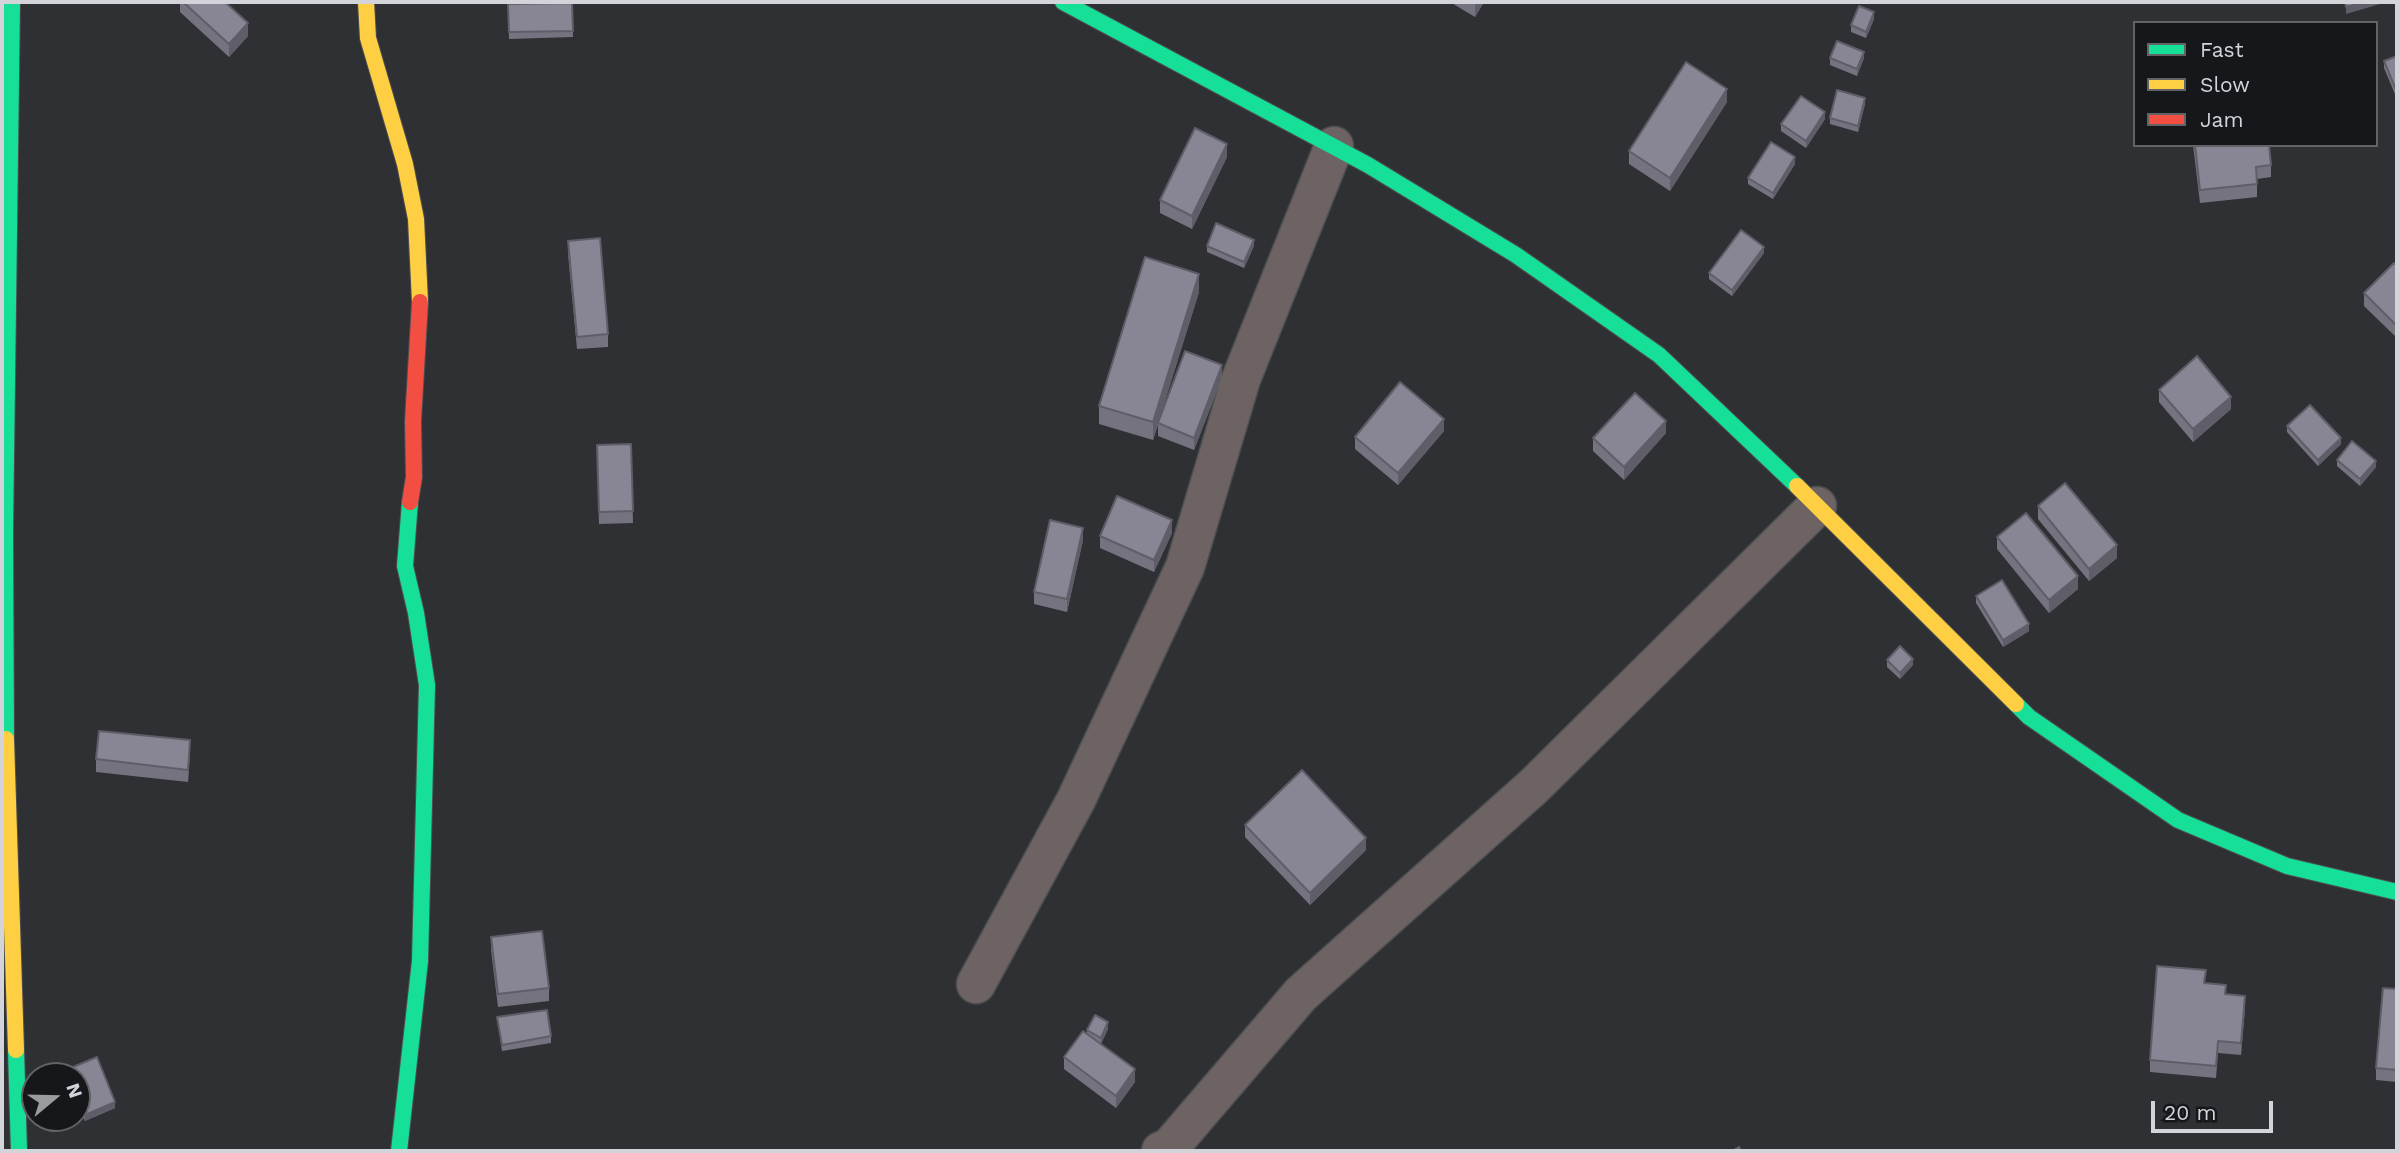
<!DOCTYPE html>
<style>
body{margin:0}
#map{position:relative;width:2399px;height:1153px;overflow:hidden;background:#2e3034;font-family:"Work Sans",sans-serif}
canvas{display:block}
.frame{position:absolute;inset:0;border:4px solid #d3d4d9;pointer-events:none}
.legend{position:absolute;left:2133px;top:21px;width:245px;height:126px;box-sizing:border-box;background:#16171a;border:2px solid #626366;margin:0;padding:9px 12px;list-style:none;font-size:21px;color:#d3d4d9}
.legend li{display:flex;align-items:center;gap:14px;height:35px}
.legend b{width:35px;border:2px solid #626366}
.north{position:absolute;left:21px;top:1062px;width:70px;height:70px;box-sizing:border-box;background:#16171a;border:2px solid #626366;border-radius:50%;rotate:71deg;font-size:19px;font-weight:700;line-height:28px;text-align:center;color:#d3d4d9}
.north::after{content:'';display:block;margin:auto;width:24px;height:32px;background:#999b9f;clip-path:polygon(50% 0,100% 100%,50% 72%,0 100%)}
.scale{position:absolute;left:2151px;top:1101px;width:122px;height:32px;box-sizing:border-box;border:4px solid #d3d4d9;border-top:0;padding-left:9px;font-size:21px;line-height:24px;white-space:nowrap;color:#d3d4d9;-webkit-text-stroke:5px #16171a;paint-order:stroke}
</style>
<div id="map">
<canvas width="2399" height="1153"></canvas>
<div class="frame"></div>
<ul class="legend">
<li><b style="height:9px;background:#16e098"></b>Fast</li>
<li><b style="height:9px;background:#ffcf43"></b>Slow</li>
<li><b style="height:9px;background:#f24e42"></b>Jam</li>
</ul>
<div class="north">N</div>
<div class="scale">20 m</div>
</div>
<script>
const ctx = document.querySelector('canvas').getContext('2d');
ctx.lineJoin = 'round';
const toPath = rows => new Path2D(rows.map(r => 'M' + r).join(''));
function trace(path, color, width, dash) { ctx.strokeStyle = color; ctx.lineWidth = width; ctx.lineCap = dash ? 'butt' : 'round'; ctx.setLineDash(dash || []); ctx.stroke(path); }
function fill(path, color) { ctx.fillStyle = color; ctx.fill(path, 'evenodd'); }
const street = toPath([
 [976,984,1076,800,1185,567,1241,379,1334,146],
 [1161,1151,1169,1148,1301,994,1534,786,1817,506]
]);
const fast = toPath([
 [1063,2,1368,165,1516,255,1659,355,1797,486],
 [2016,704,2029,717,2178,820,2287,866,2397,892],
 [6,739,5,532,12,2],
 [16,1050,19,1151],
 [399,1151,420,961,427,685,416,613,405,566,410,502]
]);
const slow = toPath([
 [366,2,368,38,405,164,416,219,420,302],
 [1797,486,2016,704],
 [6,739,16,1050]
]);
const jam = toPath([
 [410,502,414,477,413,421,420,302]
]);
trace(street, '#4d4e51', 41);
trace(fast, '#4d4e51', 18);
trace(slow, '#4d4e51', 18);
trace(jam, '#4d4e51', 18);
trace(street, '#6c6362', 38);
trace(fast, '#16e098', 16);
trace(slow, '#ffcf43', 16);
trace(jam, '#f24e42', 16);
fill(toPath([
 [180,2,225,2,248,36,229,57,180,12],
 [1450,2,1484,2,1475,17],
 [572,3,573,37,509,39,508,4],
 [1874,19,1866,38,1851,32,1851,25],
 [2397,56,2397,99,2384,68,2384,61],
 [1830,58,1864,58,1857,76,1830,65],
 [1727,102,1670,191,1629,164,1629,151],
 [1865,104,1858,132,1830,124,1830,118],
 [1825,119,1806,148,1781,131,1781,124],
 [2193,145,2269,145,2271,165,2271,177,2257,179,2257,197,2200,203],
 [1227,157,1192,229,1160,213,1160,200],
 [1795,164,1773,199,1748,184,1748,178],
 [568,241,608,334,608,347,577,349,568,254],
 [1207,246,1254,246,1244,268,1207,252],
 [1764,253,1732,296,1709,279,1709,273],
 [2397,266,2397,338,2364,306,2364,293],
 [1199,292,1160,417,1222,378,1194,450,1158,436,1158,425,1153,440,1099,424,1099,406],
 [2159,390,2231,409,2193,442,2159,402],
 [2287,426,2341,444,2318,466,2287,432],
 [1444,431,1398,485,1355,449,1355,437],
 [1666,433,1624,480,1593,451,1593,438],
 [631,444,633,523,599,524,597,445],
 [2337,460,2376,467,2360,486,2337,466],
 [2038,506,2117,558,2089,581,2038,519],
 [1172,533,1154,572,1100,548,1100,536],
 [1997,537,2078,589,2049,613,1997,549],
 [1083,540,1067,612,1034,604,1034,592],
 [1976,596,2029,631,2003,647,1976,603],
 [1887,660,1913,665,1900,679,1887,667],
 [190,753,188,782,96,772,96,759],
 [1245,825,1366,850,1310,905,1245,837],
 [491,937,549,988,549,1001,498,1007,491,950],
 [2206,983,2226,994,2245,1008,2241,1055,2218,1053,2216,1078,2150,1072,2150,1060],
 [2397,989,2397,1082,2376,1080,2376,1068],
 [497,1017,551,1036,551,1043,502,1051],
 [1108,1029,1101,1044,1135,1082,1116,1108,1064,1069,1064,1057,1087,1033,1087,1030],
 [97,1057,115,1102,115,1108,85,1121,77,1102,77,1076,66,1076,66,1070]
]), '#75737f');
fill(toPath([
 [1477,2,1484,2,1475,17,1475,4],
 [2365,2,2387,2,2346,14,2346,7],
 [1874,12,1874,19,1866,38,1866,32],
 [248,23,248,36,229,57,229,44],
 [1864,52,1864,58,1857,76,1857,69],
 [1727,89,1727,102,1670,191,1670,178],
 [1865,98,1865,104,1858,132,1858,126],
 [1825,112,1825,119,1806,148,1806,141],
 [1227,144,1227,157,1192,229,1192,216],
 [1795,157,1795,164,1773,199,1773,193],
 [1254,240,1254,246,1244,268,1244,262],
 [1764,247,1764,253,1732,296,1732,290],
 [1199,274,1199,292,1153,440,1153,422],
 [1222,365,1222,378,1194,450,1194,438],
 [2231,397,2231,409,2193,442,2193,429],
 [1444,419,1444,431,1398,485,1398,473],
 [1666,421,1666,433,1624,480,1624,467],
 [2341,438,2341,444,2318,466,2318,460],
 [2376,461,2376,467,2360,486,2360,479],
 [1172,520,1172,533,1154,572,1154,560],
 [1083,528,1083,540,1067,612,1067,599],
 [2117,545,2117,558,2089,581,2089,569],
 [2078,576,2078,589,2049,613,2049,600],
 [2029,624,2029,631,2003,647,2003,640],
 [1913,659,1913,665,1900,679,1900,673],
 [190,740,190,753,188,782,188,770],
 [1366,838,1366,850,1310,905,1310,893],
 [2245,996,2245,1008,2241,1055,2241,1043],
 [1108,1022,1108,1029,1101,1044,1101,1038],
 [1135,1069,1135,1082,1116,1108,1116,1096],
 [115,1102,115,1108,85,1121,85,1115]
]), '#5f5e68');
const building = toPath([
 [183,2,225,2,248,23,229,44,183,2],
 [2345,2,2365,2,2346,7,2345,2],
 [572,3,573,31,509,32,508,4,572,3],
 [1859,6,1874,12,1866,32,1851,25,1859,6],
 [1837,41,1864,52,1857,69,1830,58,1837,41],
 [2397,56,2397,92,2384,61,2397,56],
 [1686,62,1727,89,1670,178,1629,151,1686,62],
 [1837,90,1865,98,1858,126,1830,118,1837,90],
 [1801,96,1825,112,1806,141,1781,124,1801,96],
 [1195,128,1227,144,1192,216,1160,200,1195,128],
 [1771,142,1795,157,1773,193,1748,178,1771,142],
 [2195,145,2269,145,2271,165,2256,167,2257,184,2200,190,2195,145],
 [1216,223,1254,240,1244,262,1207,246,1216,223],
 [1741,230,1764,247,1732,290,1709,273,1741,230],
 [600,238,608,334,577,337,568,241,600,238],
 [1145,257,1199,274,1153,422,1099,406,1145,257],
 [2394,263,2397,266,2397,326,2364,293,2394,263],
 [1185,351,1222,365,1194,438,1158,423,1185,351],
 [2197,356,2231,397,2193,429,2159,390,2197,356],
 [1400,382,1444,419,1398,473,1355,437,1400,382],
 [1635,393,1666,421,1624,467,1593,438,1635,393],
 [2310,405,2341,438,2318,460,2287,426,2310,405],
 [2352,441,2376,461,2360,479,2337,460,2352,441],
 [631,444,633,511,599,512,597,445,631,444],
 [2065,483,2117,545,2089,569,2038,506,2065,483],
 [1117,496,1172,520,1154,560,1100,536,1117,496],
 [2026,513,2078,576,2049,600,1997,537,2026,513],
 [1050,520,1083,528,1067,599,1034,592,1050,520],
 [2002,580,2029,624,2003,640,1976,596,2002,580],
 [1900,646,1913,659,1900,673,1887,660,1900,646],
 [99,731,190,740,188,770,96,759,99,731],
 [1302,770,1366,838,1310,893,1245,825,1302,770],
 [542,931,549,988,498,994,491,937,542,931],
 [2157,966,2206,970,2204,983,2226,985,2225,994,2245,996,2241,1043,2218,1041,2216,1066,2150,1060,2157,966],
 [2383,988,2397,989,2397,1070,2376,1068,2383,988],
 [547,1010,551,1036,502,1045,497,1017,547,1010],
 [1095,1015,1108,1022,1101,1038,1087,1030,1095,1015],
 [1083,1031,1135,1069,1116,1096,1064,1057,1083,1031],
 [97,1057,115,1102,85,1115,77,1096,77,1076,69,1076,66,1070,97,1057],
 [1739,1147,1741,1151,1732,1151,1739,1147]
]);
fill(building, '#888694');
trace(building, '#5f5e68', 2);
</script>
